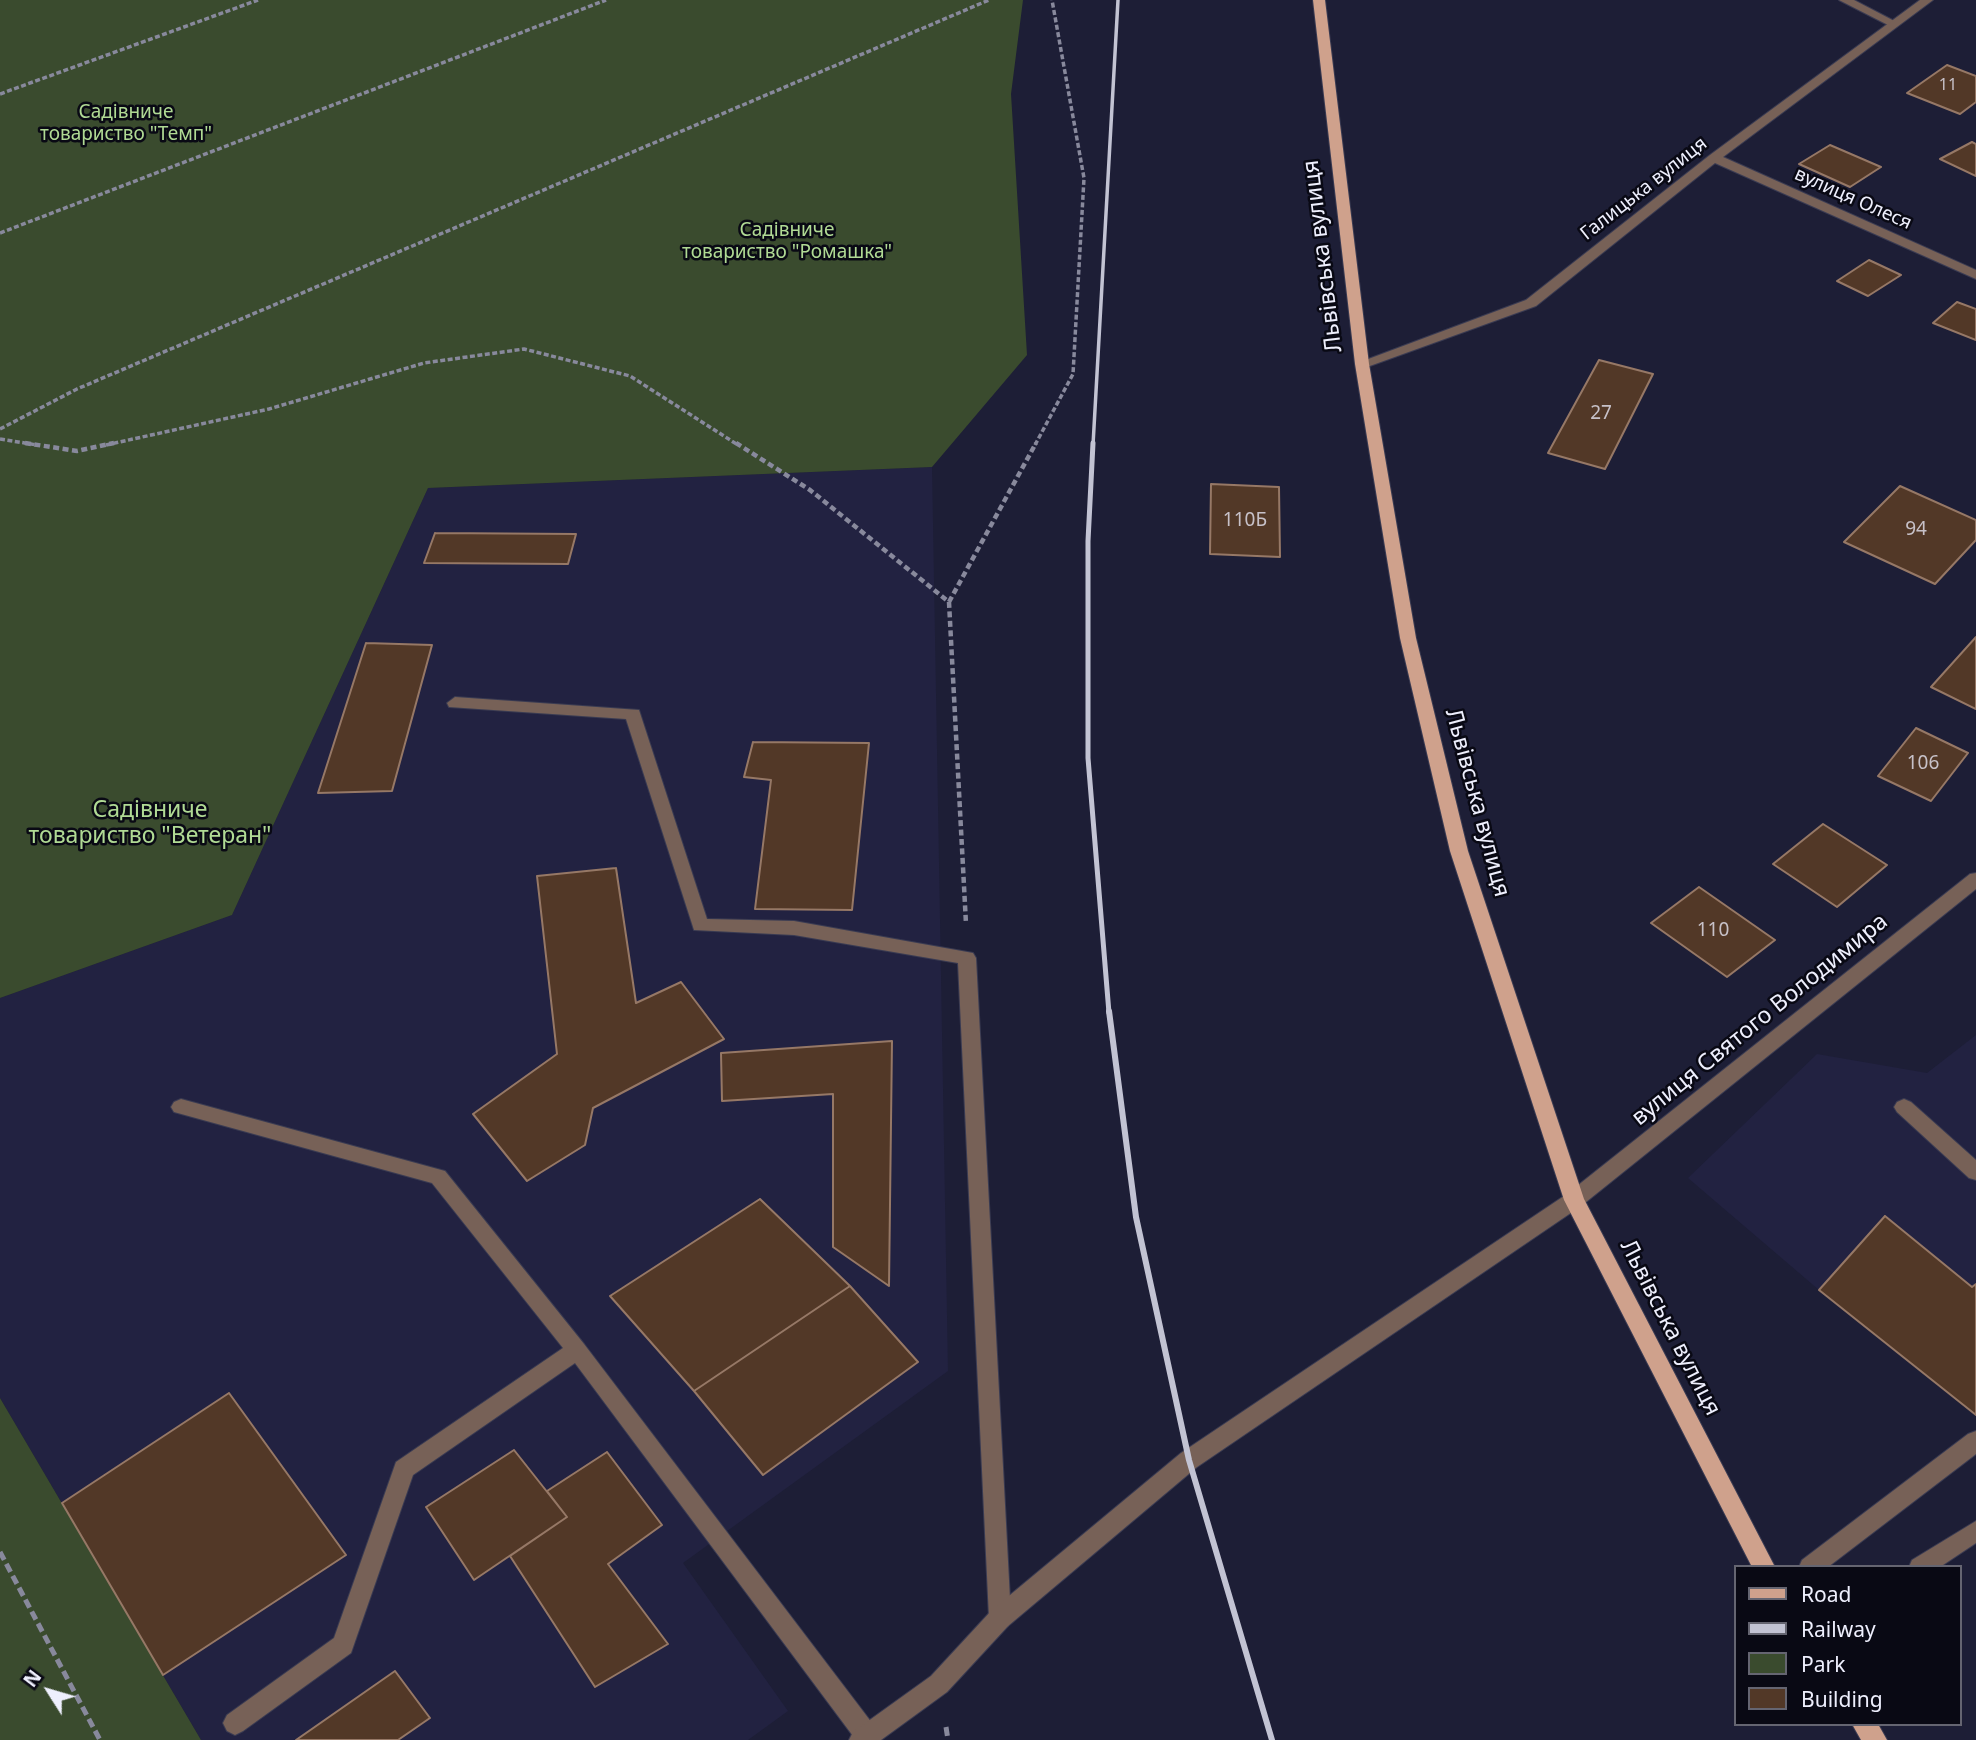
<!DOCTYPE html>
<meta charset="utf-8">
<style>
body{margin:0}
#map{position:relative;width:1976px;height:1740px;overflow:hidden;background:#1d1e36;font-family:"Noto Sans",sans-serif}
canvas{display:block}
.legend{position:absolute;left:1734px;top:1565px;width:228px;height:161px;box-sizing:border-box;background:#090914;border:2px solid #656571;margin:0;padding:9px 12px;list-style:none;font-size:21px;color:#eeeffd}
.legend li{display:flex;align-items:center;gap:14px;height:35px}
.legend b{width:35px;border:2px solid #656571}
.north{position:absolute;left:14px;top:1656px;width:70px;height:70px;-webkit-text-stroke:5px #090914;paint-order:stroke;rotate:307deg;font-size:19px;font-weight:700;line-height:28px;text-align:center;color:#eeeffd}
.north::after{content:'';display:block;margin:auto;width:24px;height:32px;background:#eeeffd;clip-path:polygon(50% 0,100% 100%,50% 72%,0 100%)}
</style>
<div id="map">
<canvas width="1976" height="1740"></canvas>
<ul class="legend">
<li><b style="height:9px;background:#cfa18c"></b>Road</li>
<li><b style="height:9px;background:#c2c3d3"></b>Railway</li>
<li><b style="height:19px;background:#3a4b2e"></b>Park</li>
<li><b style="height:19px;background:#523827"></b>Building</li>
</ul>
<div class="north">N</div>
</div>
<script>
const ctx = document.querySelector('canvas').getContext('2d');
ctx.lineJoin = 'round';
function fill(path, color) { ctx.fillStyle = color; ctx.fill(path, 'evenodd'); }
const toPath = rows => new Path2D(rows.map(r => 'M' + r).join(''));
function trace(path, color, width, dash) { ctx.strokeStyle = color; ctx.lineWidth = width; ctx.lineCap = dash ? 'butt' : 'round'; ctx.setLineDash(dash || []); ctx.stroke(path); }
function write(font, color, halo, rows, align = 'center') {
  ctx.font = font + ' "Noto Sans",sans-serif'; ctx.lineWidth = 5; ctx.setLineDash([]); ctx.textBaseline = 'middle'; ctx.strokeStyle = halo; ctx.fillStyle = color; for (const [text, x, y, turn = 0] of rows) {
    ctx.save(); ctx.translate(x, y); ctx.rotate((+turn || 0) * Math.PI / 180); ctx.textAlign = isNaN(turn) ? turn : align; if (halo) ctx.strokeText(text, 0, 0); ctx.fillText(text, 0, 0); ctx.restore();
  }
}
fill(toPath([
 [932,467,948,1371,683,1563,788,1711,748,1740,201,1740,0,1398,0,998,232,915,428,488],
 [1976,1035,1976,1415,1819,1290,1688,1178,1817,1054,1927,1073]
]), '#222241');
fill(toPath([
 [0,0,1023,0,1011,94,1027,355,932,467,428,488,232,915,0,998],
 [0,1398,201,1740,0,1740]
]), '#3a4b2e');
const building = toPath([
 [1947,65,1976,76,1976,102,1960,114,1907,93,1947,65],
 [1972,142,1976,144,1976,176,1940,159,1972,142],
 [1830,145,1881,167,1850,187,1799,164,1830,145],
 [1869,260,1901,275,1868,296,1837,281,1869,260],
 [1957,302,1976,309,1976,340,1933,323,1957,302],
 [1599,360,1653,374,1605,469,1548,453,1599,360],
 [1211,484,1279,487,1280,557,1210,554,1211,484],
 [1900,486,1976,520,1976,540,1935,584,1844,542,1900,486],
 [435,533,576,534,568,564,424,563,435,533],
 [1976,637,1976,709,1931,687,1976,637],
 [366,643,432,645,392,791,318,793,366,643],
 [1916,728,1968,753,1931,801,1878,776,1916,728],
 [753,742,869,743,852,910,755,909,771,780,744,777,753,742],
 [1823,824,1887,865,1837,907,1773,864,1823,824],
 [616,868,636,1003,681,982,724,1039,593,1108,585,1145,527,1181,473,1114,557,1054,537,876,616,868],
 [1699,887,1775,940,1727,977,1651,923,1699,887],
 [892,1041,889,1286,833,1247,833,1094,722,1101,721,1053,892,1041],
 [760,1199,850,1286,694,1391,610,1296,760,1199],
 [1885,1216,1972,1287,1976,1284,1976,1415,1819,1290,1885,1216],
 [850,1286,918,1362,763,1475,694,1391,850,1286],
 [229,1393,346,1555,163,1675,62,1503,229,1393],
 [514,1450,567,1517,474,1580,426,1507,514,1450],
 [607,1452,662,1525,608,1564,668,1644,595,1687,510,1556,567,1517,547,1491,607,1452],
 [395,1671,430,1718,398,1740,296,1740,395,1671]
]);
fill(building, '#523827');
trace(building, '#967866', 2);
const lane = toPath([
 [1839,0,1854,0,1900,24,1890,26,1839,0],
 [455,697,639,710,707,919,794,921,973,953,976,958,1011,1618,1008,1626,1000,1629,992,1626,989,1618,958,963,794,935,694,930,626,719,449,707,447,703,455,697],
 [181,1099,445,1171,584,1344,875,1727,879,1735,877,1740,856,1740,575,1363,413,1475,351,1653,243,1731,235,1735,227,1731,223,1723,227,1715,334,1638,396,1462,563,1348,432,1183,174,1112,171,1107,174,1102,181,1099],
 [1904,1099,1911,1102,1976,1160,1976,1180,1969,1178,1897,1112,1894,1107,1897,1102,1904,1099],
 [1976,1431,1976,1454,1828,1567,1799,1567,1802,1560,1968,1434,1976,1431],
 [1976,1521,1976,1543,1940,1567,1909,1567,1912,1560,1976,1521]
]);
const street = toPath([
 [1920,0,1933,0,1723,157,1976,270,1976,279,1715,163,1536,306,1367,367,1362,368,1355,364,1526,300,1710,155,1920,0],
 [1976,873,1976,889,1581,1206,1197,1467,1008,1626,947,1692,881,1740,849,1740,853,1732,931,1676,992,1610,1181,1453,1567,1194,1970,874,1976,873]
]);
const primary = toPath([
 [1313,0,1325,0,1369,364,1416,638,1468,851,1584,1199,1775,1567,1752,1567,1564,1200,1450,851,1400,638,1355,364,1313,0],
 [1852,1724,1878,1724,1887,1740,1861,1740,1852,1724]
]);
trace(lane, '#3a3b52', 2);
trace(street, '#3a3b52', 2);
trace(primary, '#3a3b52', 2);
trace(toPath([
 [0,94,258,0],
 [0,233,606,0],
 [0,429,77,389,989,0],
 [0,439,37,445],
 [106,445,269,409,424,363,524,349,630,376,738,445],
 [1035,445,1073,374,1084,178,1052,0]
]), '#88899c', 3.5, [5, 2.5]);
trace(toPath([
 [25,443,77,451,114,443],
 [736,443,810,490,949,602,966,924],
 [949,602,1036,443]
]), '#88899c', 4.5, [6, 3.5]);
trace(toPath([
 [0,1552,100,1740],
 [946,1727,948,1740]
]), '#88899c', 5, [9, 4.5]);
fill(lane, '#776157');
fill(street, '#776157');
fill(primary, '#cfa18c');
trace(toPath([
 [1093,445,1118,0]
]), '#c2c3d3', 3.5);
trace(toPath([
 [1093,443,1088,541,1088,758,1109,1013]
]), '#c2c3d3', 5);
trace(toPath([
 [1109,1011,1136,1217,1189,1460,1272,1740]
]), '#c2c3d3', 6);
write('16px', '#c7c1c8', null, [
 ["11",1948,85]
]);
write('19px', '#b0da94', '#090914', [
 ["Садівниче",126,113],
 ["товариство \"Темп\"",126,135],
 ["Садівниче",787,231],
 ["товариство \"Ромашка\"",787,253]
]);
write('19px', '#eeeffd', '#090914', [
 ["Галицька вулиця",1644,189,-38],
 ["вулиця Олеся",1853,199,24]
]);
write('19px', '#c7c1c8', null, [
 ["27",1601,414],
 ["110Б",1245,521],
 ["94",1916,530],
 ["106",1923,764],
 ["110",1713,931]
]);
write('23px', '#eeeffd', '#090914', [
 ["Львівська вулиця",1323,256,-97],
 ["Львівська вулиця",1477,803,75],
 ["вулиця Святого Володимира",1760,1020,-39],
 ["Львівська вулиця",1670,1328,63]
]);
write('23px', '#b0da94', '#090914', [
 ["Садівниче",150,810],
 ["товариство \"Ветеран\"",150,836]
]);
</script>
